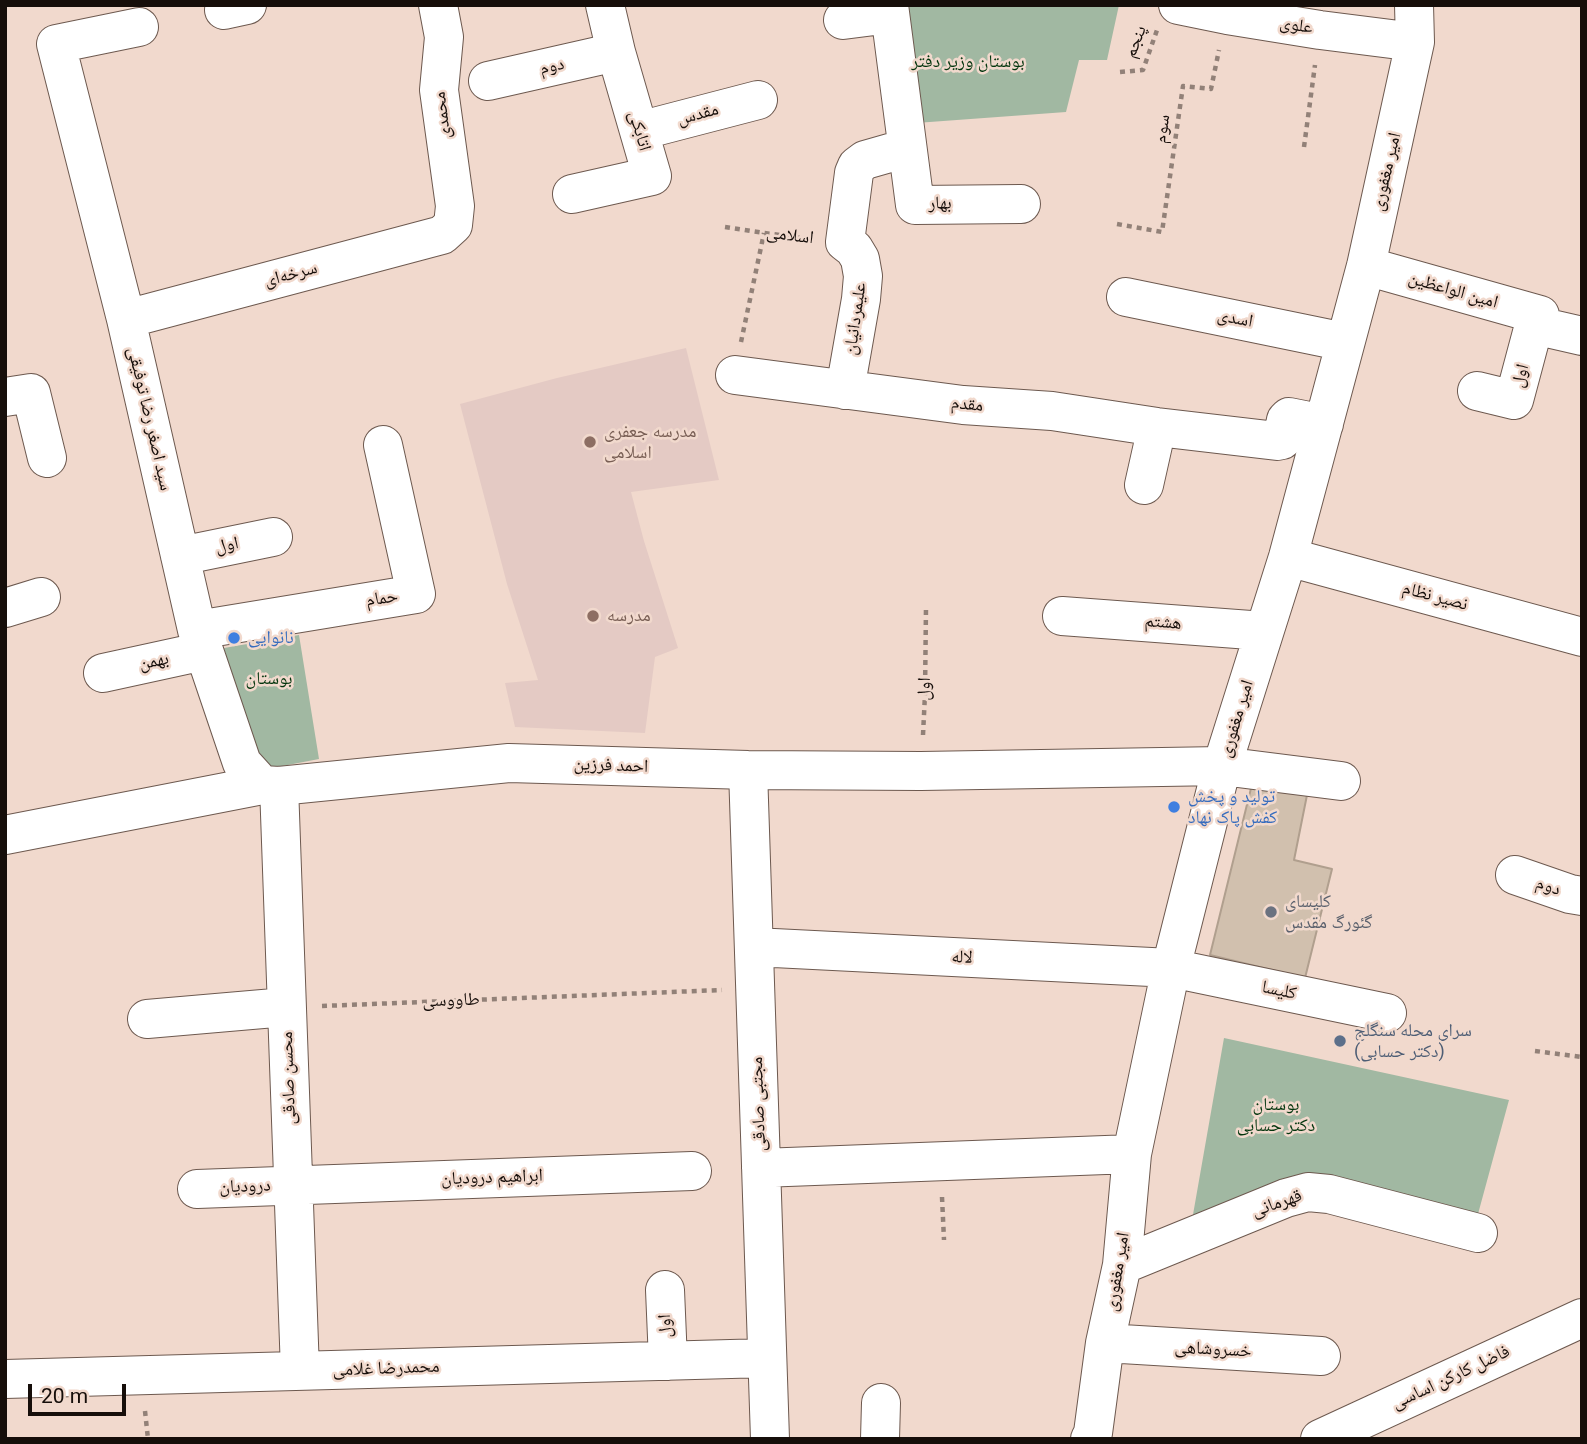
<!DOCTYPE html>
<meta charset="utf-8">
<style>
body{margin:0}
#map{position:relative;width:1587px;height:1444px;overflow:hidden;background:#f1d9cd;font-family:Roboto,sans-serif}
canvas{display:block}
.frame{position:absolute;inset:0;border:7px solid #160e0a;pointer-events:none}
.scale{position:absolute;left:28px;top:1384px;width:98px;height:32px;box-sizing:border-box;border:4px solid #160e0a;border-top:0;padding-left:9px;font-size:21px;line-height:24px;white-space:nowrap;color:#160e0a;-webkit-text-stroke:5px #f1d9cd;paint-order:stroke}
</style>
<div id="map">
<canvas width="1587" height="1444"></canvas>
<div class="frame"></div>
<div class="scale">20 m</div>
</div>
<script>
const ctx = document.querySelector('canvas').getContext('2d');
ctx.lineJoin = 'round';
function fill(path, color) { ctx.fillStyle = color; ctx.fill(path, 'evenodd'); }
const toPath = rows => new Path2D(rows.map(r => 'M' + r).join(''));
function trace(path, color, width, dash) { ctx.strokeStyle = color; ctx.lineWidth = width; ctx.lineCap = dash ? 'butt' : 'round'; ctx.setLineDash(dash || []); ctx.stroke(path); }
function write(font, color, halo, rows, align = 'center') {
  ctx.font = font + ' Roboto,"Noto Naskh Arabic",sans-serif'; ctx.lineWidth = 5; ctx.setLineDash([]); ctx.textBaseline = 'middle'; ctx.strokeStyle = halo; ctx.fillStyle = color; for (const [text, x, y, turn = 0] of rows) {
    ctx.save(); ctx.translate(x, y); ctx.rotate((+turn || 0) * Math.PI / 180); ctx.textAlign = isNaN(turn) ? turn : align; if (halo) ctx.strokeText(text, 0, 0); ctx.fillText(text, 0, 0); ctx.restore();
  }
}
fill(toPath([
 [686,348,719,480,631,492,644,541,678,648,655,657,645,733,515,727,505,683,538,680,507,584,460,404,557,378]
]), '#e4cac4');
fill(toPath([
 [902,5,1119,5,1107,60,1079,60,1066,112,916,123],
 [299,635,319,759,267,769,248,741,224,648],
 [1224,1038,1509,1100,1478,1214,1305,1173,1191,1226]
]), '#a1b8a2');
const building = toPath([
 [1255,772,1309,785,1294,860,1332,869,1305,978,1210,955,1255,772]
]);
fill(building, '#d1c0ae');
trace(building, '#b09f8e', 2);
const minor = toPath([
 [889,5,915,205,1021,204],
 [1178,5,1227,15,1320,30,1415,42],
 [224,10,247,5],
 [843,20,890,14],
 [139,27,56,44,126,319,197,630,242,763,262,785],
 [488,81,616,52],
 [639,131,758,100],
 [572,194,652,176,616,52,605,5],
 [1366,266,1540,315,1534,325,1514,400,1477,391],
 [1126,297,1345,342],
 [126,319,442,235,453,225,455,206,439,90,444,37,438,5],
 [1534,325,1582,336],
 [735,375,963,405,1052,411,1157,427,1277,441,1282,440,1286,420,1289,417,1324,424],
 [845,390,861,299,863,276,860,259,854,249,845,242,854,173,857,166,865,160,907,148],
 [5,397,31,393,47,458],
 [1144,485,1157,427],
 [180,556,273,537],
 [1288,557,1582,637],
 [5,608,41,597],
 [1062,616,1264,631],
 [197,630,416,594,383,445],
 [103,673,204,651],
 [748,770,770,1439],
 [279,786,300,1371],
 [5,835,262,785,279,786,509,763,748,770,921,771,1222,766,1341,781],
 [1515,875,1570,894,1582,896],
 [754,947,1171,968,1387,1013],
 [147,1019,286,1007],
 [761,1168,1132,1154],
 [197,1189,692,1171],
 [1122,1265,1286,1198,1308,1192,1329,1194,1478,1233],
 [665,1290,668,1361],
 [1105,1343,1321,1356],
 [5,1379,767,1358],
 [880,1439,881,1403],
 [1090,1439,1093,1433,1105,1343,1122,1265,1132,1154,1171,968,1222,766,1288,557,1366,266,1415,42,1414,5],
 [1320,1439,1582,1318]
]);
trace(minor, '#6d594f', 40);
trace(toPath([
 [1120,72,1143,70,1157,30],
 [1304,147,1315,65],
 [1117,224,1162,232,1183,86,1211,89,1219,50],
 [725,227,764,233,811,239],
 [741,342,764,233],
 [923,735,925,694,926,607],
 [322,1006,722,990],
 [1535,1051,1582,1057],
 [942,1197,944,1240],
 [145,1411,148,1439]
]), '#928178', 4.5, [5, 5]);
trace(minor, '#fff', 38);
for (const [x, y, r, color] of [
 [590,442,7,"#8d6e63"],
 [593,616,7,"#8d6e63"],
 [234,638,7,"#3f7fe0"],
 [1174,807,7,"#3f7fe0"],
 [1271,912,7,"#6b7280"],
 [1340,1041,7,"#5c6f8a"]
]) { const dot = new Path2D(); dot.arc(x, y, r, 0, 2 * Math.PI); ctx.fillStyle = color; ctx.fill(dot); trace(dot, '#f1d9cd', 2.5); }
write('18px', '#160e0a', '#f1d9cd', [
 ["علوی",1296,26,9],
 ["پنجم",1136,42,-69],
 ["دوم",552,67,-13],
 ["محمدی",443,115,-97],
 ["مقدس",698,115,-15],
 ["سوم",1163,129,-82],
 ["اتابکی",639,131,74],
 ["امیر مغفوری",1387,172,-77],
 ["بهار",940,204,-1],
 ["اسلامی",790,236,7],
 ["سرخه‌ای",291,275,-15],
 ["امین الواعظین",1453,291,16],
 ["علیمردانیان",856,319,-82],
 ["اسدی",1235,319,11],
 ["اول",1521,376,-75],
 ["مقدم",967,405,5],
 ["سید اصغر رضا توفیقی",149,419,77],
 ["اول",227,546,-12],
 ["نصیر نظام",1435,597,15],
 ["حمام",382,599,-9],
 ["هشتم",1163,623,4],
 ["بهمن",154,662,-12],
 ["اول",925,689,-88],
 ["امیر مغفوری",1237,719,-73],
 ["احمد فرزین",611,766,2],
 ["دوم",1548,887,19],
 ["لاله",962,958,3],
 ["کلیسا",1279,991,12],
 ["طاووسی",451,1001,-2],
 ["محسن صادقی",289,1078,-92],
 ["مجتبی صادقی",759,1104,-92],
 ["ابراهیم درودیان",492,1178,-2],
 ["درودیان",245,1187,-2],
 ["قهرمانی",1277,1204,-19],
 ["امیر مغفوری",1118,1272,-81],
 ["اول",666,1326,-93],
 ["خسروشاهی",1213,1350,3],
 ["محمدرضا غلامی",386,1369,-2],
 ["فاضل کارکن اساسی",1451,1378,-25]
]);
write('18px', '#02350d', '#f1d9cd', [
 ["بوستان وزیر دفتر",968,62],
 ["بوستان",269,679],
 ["بوستان",1276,1105],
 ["دکتر حسابی",1276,1126]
]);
write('18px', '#785e54', '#f1d9cd', [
 ["مدرسه جعفری",604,432],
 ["اسلامی",604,453],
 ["مدرسه",607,616]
], 'left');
write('18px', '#366cbe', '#f1d9cd', [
 ["نانوایی",248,638],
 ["تولید و پخش",1188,797],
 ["کفش پاک نهاد",1188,818]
], 'left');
write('18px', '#5b616d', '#f1d9cd', [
 ["کلیسای",1285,902],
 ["گئورگ مقدس",1285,923]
], 'left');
write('18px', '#4e5e75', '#f1d9cd', [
 ["سرای محله سنگلج",1354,1031],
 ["(دکتر حسابی)",1354,1052]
], 'left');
</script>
